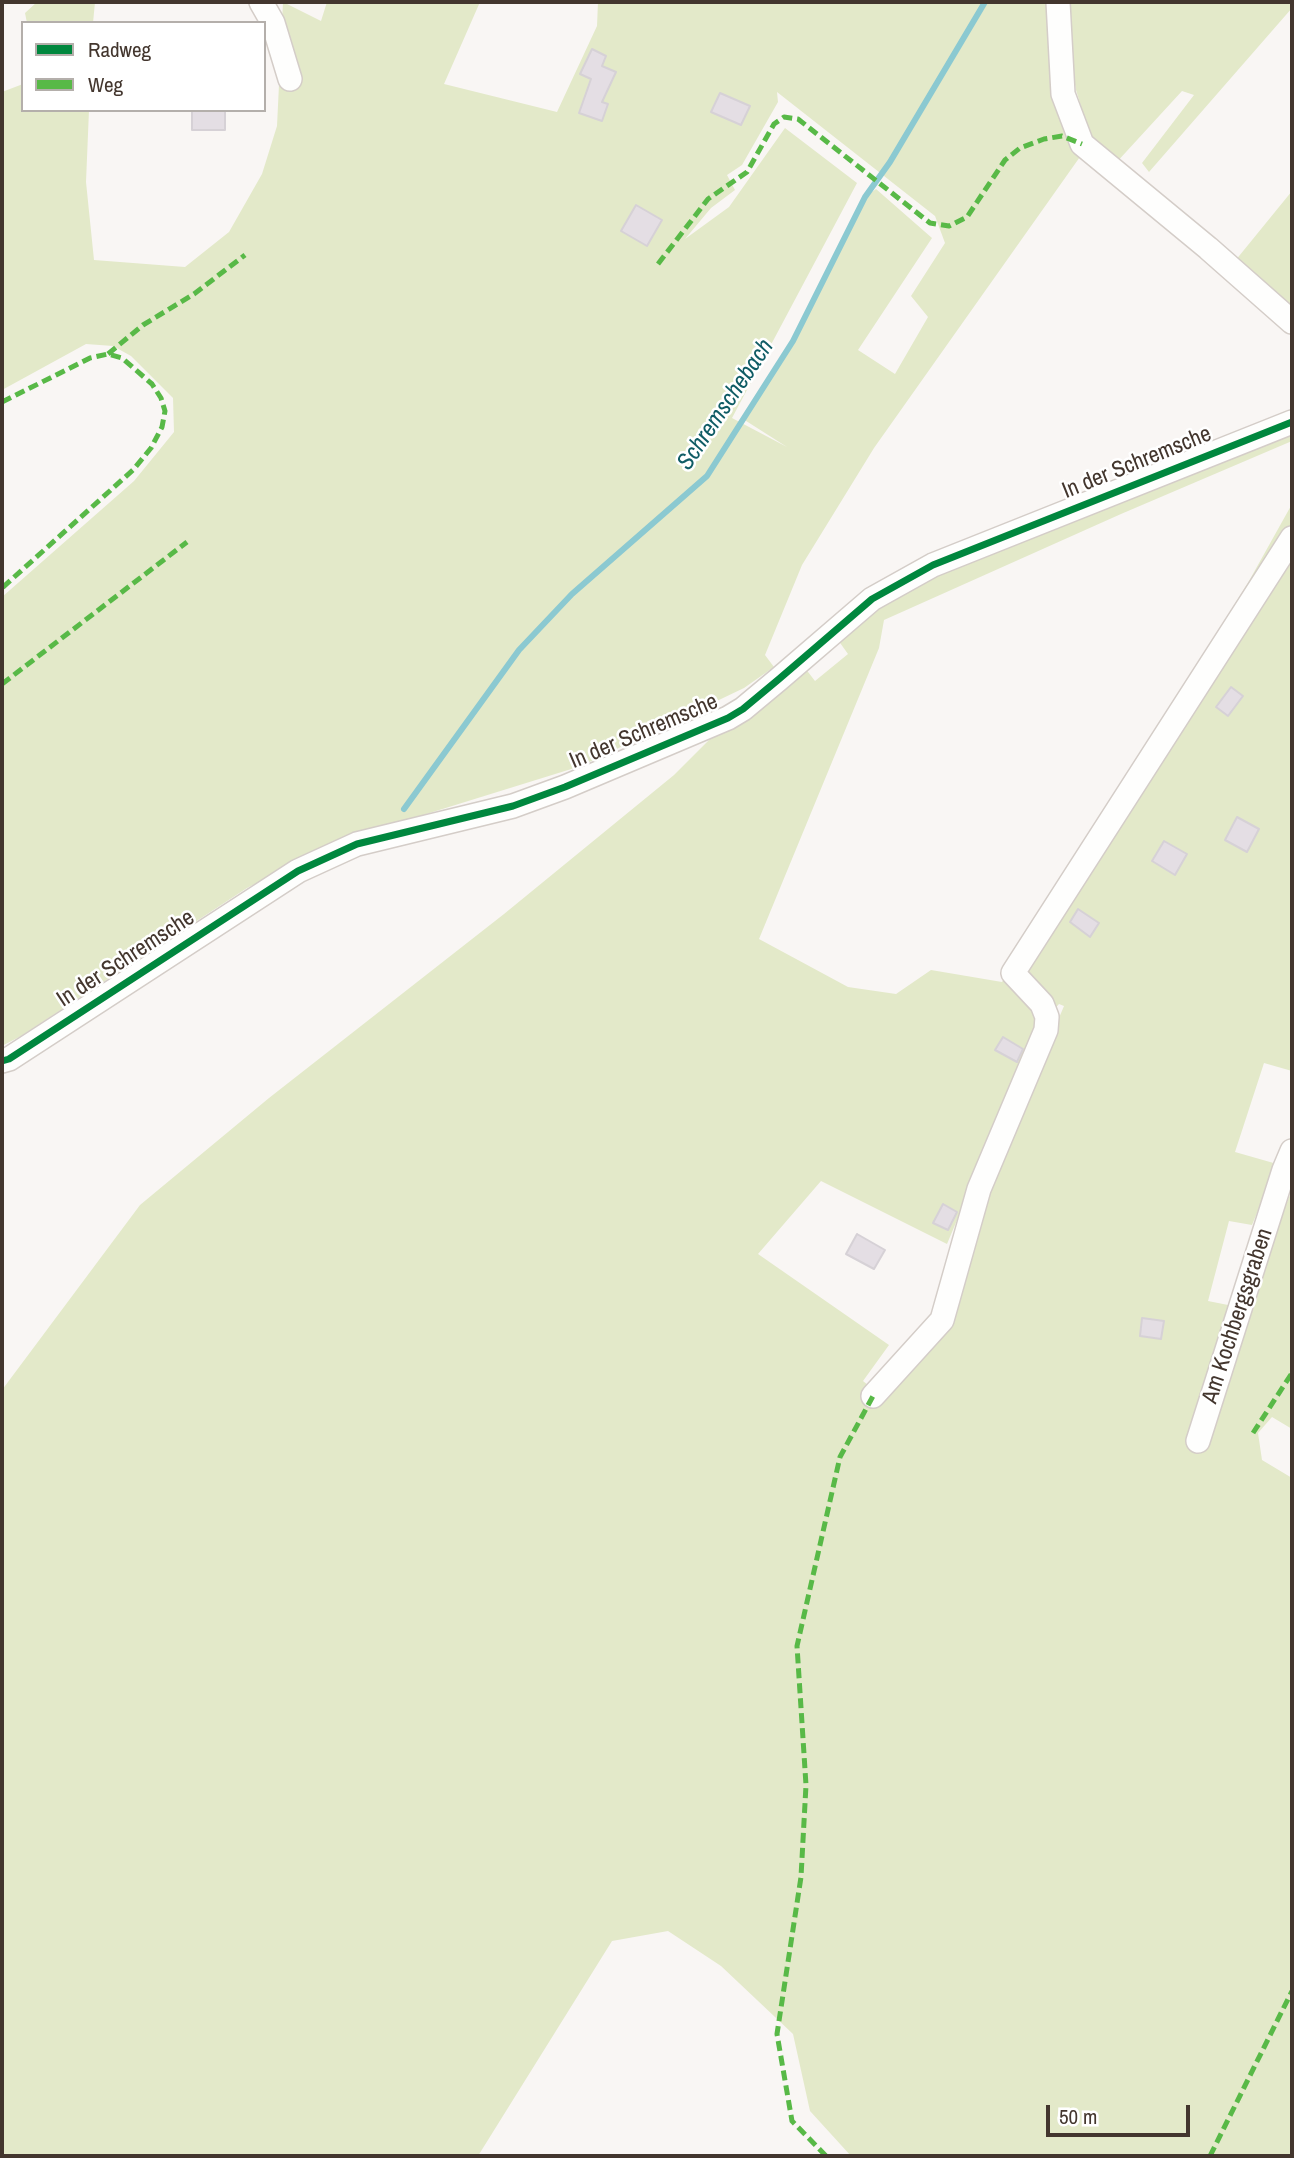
<!DOCTYPE html>
<style>
body{margin:0}
#map{position:relative;width:1294px;height:2158px;overflow:hidden;background:#f9f6f4;font-family:"Archivo Narrow",sans-serif}
canvas{display:block}
.frame{position:absolute;inset:0;border:4px solid #43362e;pointer-events:none}
.legend{position:absolute;left:21px;top:21px;width:245px;height:91px;box-sizing:border-box;background:#fff;border:2px solid #b4afab;margin:0;padding:9px 12px;list-style:none;font-size:21px;color:#43362e}
.legend li{display:flex;align-items:center;gap:14px;height:35px}
.legend b{width:35px;border:2px solid #b4afab}
.scale{position:absolute;left:1046px;top:2105px;width:144px;height:32px;box-sizing:border-box;border:4px solid #43362e;border-top:0;padding-left:9px;font-size:21px;line-height:24px;white-space:nowrap;color:#43362e;-webkit-text-stroke:5px #fff;paint-order:stroke}
</style>
<div id="map">
<canvas width="1294" height="2158"></canvas>
<div class="frame"></div>
<ul class="legend">
<li><b style="height:9px;background:#00873e"></b>Radweg</li>
<li><b style="height:9px;background:#58b947"></b>Weg</li>
</ul>
<div class="scale">50 m</div>
</div>
<script>
const ctx = document.querySelector('canvas').getContext('2d');
ctx.lineJoin = 'round';
function fill(path, color) { ctx.fillStyle = color; ctx.fill(path, 'evenodd'); }
const toPath = rows => new Path2D(rows.map(r => 'M' + r).join(''));
function trace(path, color, width, dash) { ctx.strokeStyle = color; ctx.lineWidth = width; ctx.lineCap = dash ? 'butt' : 'round'; ctx.setLineDash(dash || []); ctx.stroke(path); }
function write(font, color, halo, rows, align = 'center') {
  ctx.font = font + ' "Archivo Narrow",sans-serif'; ctx.lineWidth = 5; ctx.setLineDash([]); ctx.textBaseline = 'middle'; ctx.strokeStyle = halo; ctx.fillStyle = color; for (const [text, x, y, turn = 0] of rows) {
    ctx.save(); ctx.translate(x, y); ctx.rotate((+turn || 0) * Math.PI / 180); ctx.textAlign = isNaN(turn) ? turn : align; if (halo) ctx.strokeText(text, 0, 0); ctx.fillText(text, 0, 0); ctx.restore();
  }
}
fill(toPath([
 [37,2,95,2,93,23,27,23,25,13],
 [283,2,321,21,327,2,480,2,444,84,557,112,597,26,598,2,1054,2,1082,154,874,448,802,565,765,655,774,667,744,688,581,766,407,820,354,833,247,888,21,1036,2,1046,2,597,134,481,174,432,173,398,131,356,113,346,86,344,2,390,2,92,23,84,23,110,89,110,86,182,94,260,185,267,229,232,262,174,277,126],
 [777,92,935,216,945,243,911,296,928,317,895,374,858,350,932,238,876,189,865,197,793,341,743,419,787,447,732,418,857,183,785,128,729,207,685,239,711,208,735,190,727,175,742,165,778,102],
 [1065,2,1292,2,1292,8,1149,172,1142,163,1194,95,1182,91,1115,164,1098,149,1088,129,1076,90,1065,26],
 [1292,191,1292,307,1235,261],
 [1292,428,1292,441,1121,514,884,620,879,648,759,939,848,987,896,994,931,970,1002,982,1249,581,1292,504,1292,1071,1264,1063,1235,1152,1277,1164,1252,1225,1229,1221,1208,1301,1253,1310,1277,1227,1292,1190,1292,1429,1272,1417,1258,1433,1262,1460,1292,1478,1292,2156,851,2156,810,2111,793,2034,721,1966,668,1931,612,1941,478,2156,2,2156,2,1390,140,1205,269,1098,504,914,674,775,718,731,805,668,815,681,848,654,838,640,875,607,913,585],
 [1059,1004,1064,1006,985,1194,920,1359,884,1398,863,1381,889,1345,758,1254,821,1181,947,1244,1037,1029]
]), '#e3e9c9');
trace(toPath([
 [404,809,519,650,572,594,707,476,793,341,865,197,890,162,985,2]
]), '#8bc9d1', 6);
const building = toPath([
 [592,49,606,56,602,66,616,72,602,102,608,104,602,121,579,113,591,79,580,74,592,49],
 [720,93,750,106,741,125,711,112,720,93],
 [192,110,225,110,225,130,192,130,192,110],
 [636,205,662,220,647,246,621,231,636,205],
 [1231,687,1243,696,1228,716,1216,707,1231,687],
 [1237,817,1259,829,1247,852,1225,840,1237,817],
 [1164,841,1187,854,1175,875,1152,861,1164,841],
 [1078,909,1099,923,1090,937,1070,922,1078,909],
 [1003,1037,1023,1049,1017,1062,995,1050,1003,1037],
 [943,1204,957,1212,948,1230,933,1223,943,1204],
 [857,1234,885,1250,874,1269,846,1254,857,1234],
 [1142,1318,1164,1321,1161,1339,1140,1336,1142,1318]
]);
fill(building, '#e4dee4');
trace(building, '#d6d1d6', 2);
const minor = toPath([
 [261,2,273,23,290,79],
 [1058,2,1063,94,1082,144,1208,248,1292,322],
 [2,1061,9,1059,298,871,357,844,513,806,565,787,728,718,743,709,779,679,872,599,933,565,1292,422],
 [873,1396,942,1320,979,1189,1046,1030,1047,1017,1042,1004,1013,973,1292,538],
 [1198,1441,1284,1170,1292,1151]
]);
trace(minor, '#d4cdc8', 26);
trace(minor, '#fefefd', 23);
trace(toPath([
 [658,264,708,199,747,172,774,124,784,117,798,119,930,223,949,226,967,217,1005,160,1020,148,1044,139,1062,136,1082,144],
 [108,354,143,325,194,294,245,255],
 [2,402,90,358,108,354,122,358,152,384,161,398,165,411,162,427,151,448,133,470,2,588],
 [2,684,187,542],
 [1253,1433,1292,1373],
 [826,2156,792,2121,777,2034,801,1877,806,1785,797,1646,840,1457,873,1396],
 [1210,2156,1292,1991]
]), '#58b947', 5, [10, 5]);
trace(toPath([
 [2,1061,9,1059,298,871,357,844,513,806,565,787,728,718,743,709,779,679,872,599,933,565,1292,422]
]), '#00873e', 7);
write('23px', '#43362e', '#fff', [
 ["In der Schremsche",1137,463,-22],
 ["In der Schremsche",644,732,-23],
 ["In der Schremsche",126,959,-33],
 ["Am Kochbergsgraben",1238,1316,-72]
]);
write('italic 24px', '#0f5c65', '#fff', [
 ["Schremschebach",726,405,-56]
]);
</script>
